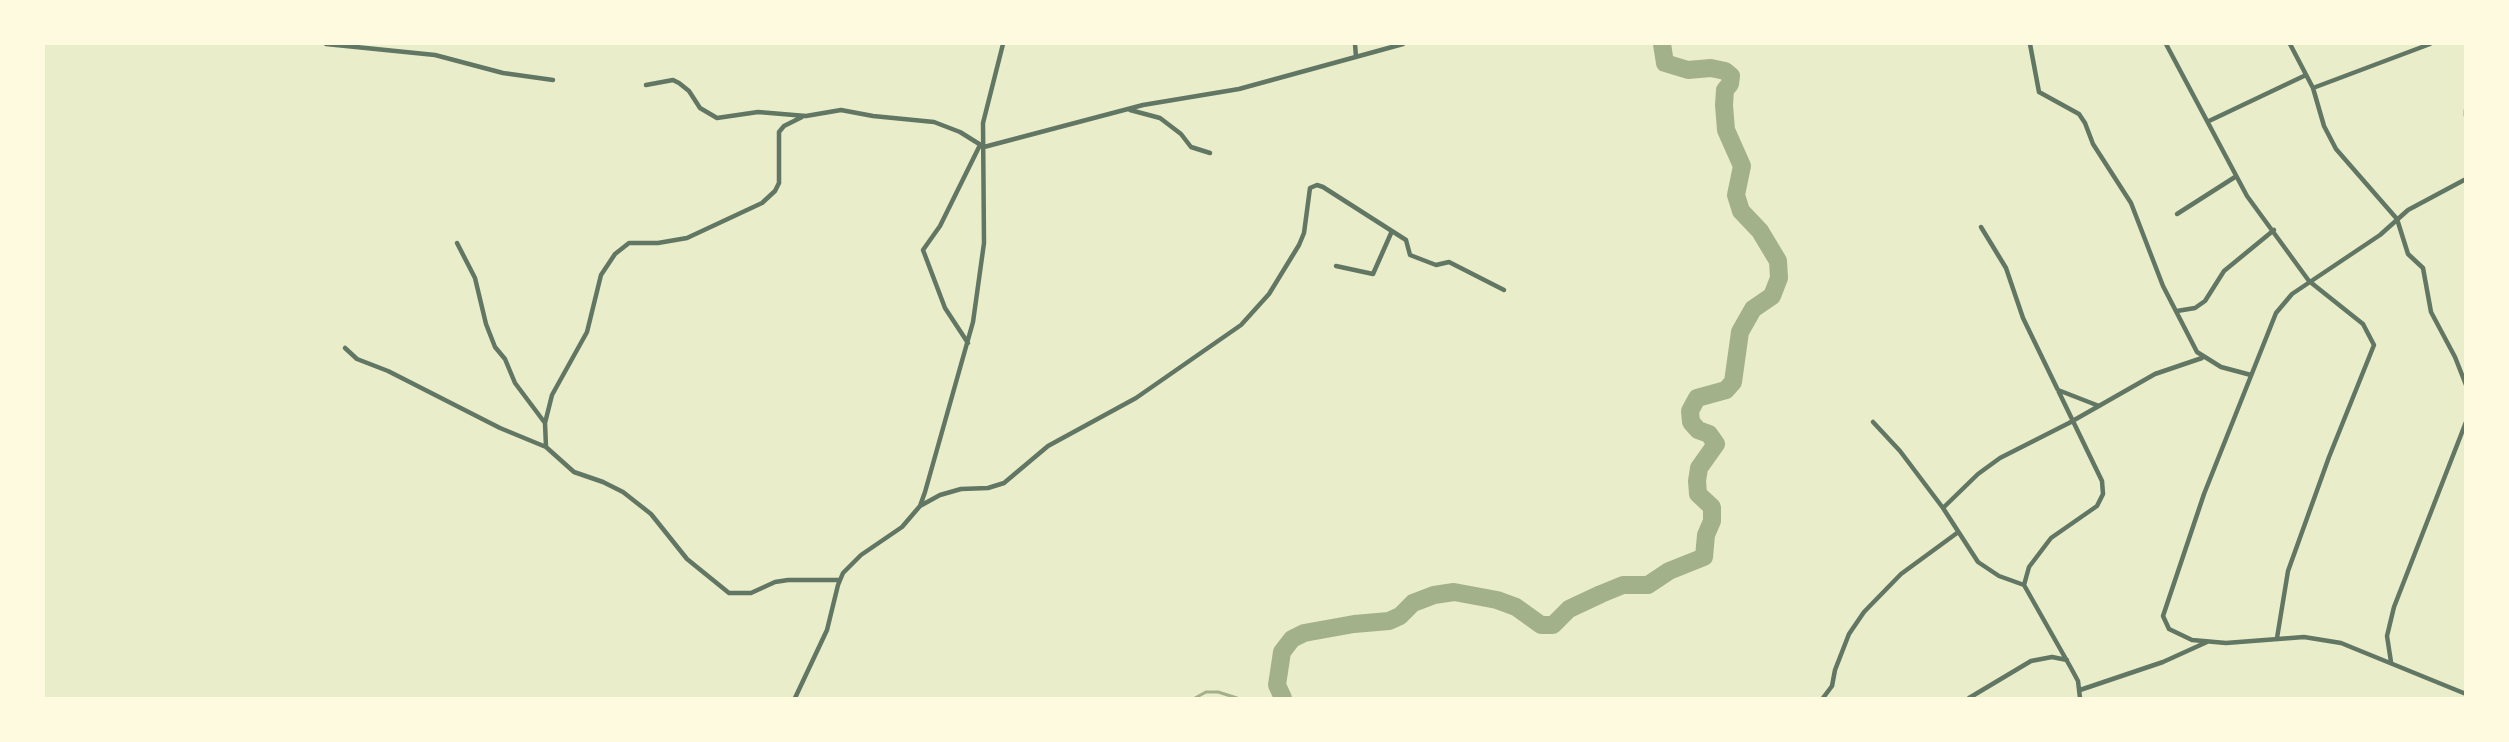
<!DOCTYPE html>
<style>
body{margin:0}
#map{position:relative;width:2509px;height:742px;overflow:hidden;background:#e9edc9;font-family:"PT Serif",serif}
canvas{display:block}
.frame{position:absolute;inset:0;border:45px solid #fefae0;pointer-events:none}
</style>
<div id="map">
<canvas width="2509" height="742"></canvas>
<div class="frame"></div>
</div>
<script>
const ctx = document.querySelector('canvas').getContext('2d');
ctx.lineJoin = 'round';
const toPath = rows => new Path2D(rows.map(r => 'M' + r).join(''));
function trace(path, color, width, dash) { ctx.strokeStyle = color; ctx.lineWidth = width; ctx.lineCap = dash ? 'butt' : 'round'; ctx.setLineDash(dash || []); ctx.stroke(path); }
trace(toPath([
 [1195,698,1206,692,1218,692,1237,698]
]), '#a3b18a', 3);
trace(toPath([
 [1283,698,1277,685,1282,652,1292,639,1304,633,1354,624,1389,621,1400,616,1413,603,1434,595,1454,592,1497,600,1516,607,1541,625,1553,625,1569,609,1601,594,1623,585,1648,585,1669,571,1704,557,1706,535,1712,521,1712,507,1698,494,1697,481,1699,468,1716,444,1709,434,1698,430,1691,422,1690,411,1697,398,1726,390,1733,382,1740,332,1753,309,1772,296,1779,278,1778,261,1760,231,1741,211,1736,195,1742,166,1726,130,1724,105,1725,90,1730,84,1731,76,1725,71,1711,68,1688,70,1665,63,1662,44]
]), '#a3b18a', 18);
trace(toPath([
 [326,44,435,55,503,73,553,80],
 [1355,44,1356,57],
 [2030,44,2039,92,2079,114,2085,123,2093,144,2131,203,2163,286,2197,352,2221,367,2251,375],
 [2166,44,2247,196,2309,281,2363,324,2374,345,2329,457,2288,571,2277,638],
 [2290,44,2313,88],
 [2430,44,2313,88,2324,126,2336,149,2397,219,2408,254,2423,268,2431,312,2455,357,2466,385],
 [646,85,673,80,679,83,689,91,700,108,717,118,758,112,806,116,841,110,873,116,934,122,960,132,984,147,1143,105,1239,89,1403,44],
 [1130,110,1160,118,1181,134,1191,147,1210,153],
 [2466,110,2466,116],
 [2209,121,2306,75],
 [2466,179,2408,210,2380,235,2292,294,2276,313,2204,494,2163,616,2169,629,2192,640,2226,643,2304,637,2341,643,2466,694],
 [2177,214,2235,177],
 [1981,227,2006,268,2023,318,2102,481,2103,494,2097,506,2051,538,2029,567,2024,585,2071,668,2078,681,2080,698],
 [457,243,475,278,486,324,495,347,505,359,515,383,545,423],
 [1336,266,1373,274,1392,231],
 [2177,311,2195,308,2205,301,2224,271,2274,230],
 [968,343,945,308,923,250,940,226,980,145],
 [345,348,357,359,388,371,500,428,546,447,574,472,603,482,623,492,651,514,687,559,729,593,751,593,775,582,788,580,839,580],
 [2058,390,2099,406],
 [1873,422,1900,451,1943,508,1978,562,1999,576,2024,585],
 [546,447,545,423,552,395,587,332,601,275,615,254,629,243,658,243,687,238,762,203,775,191,779,183,779,132,784,126,802,117],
 [920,506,940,495,961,489,988,488,1004,483,1048,446,1136,398,1241,325,1269,294,1299,245,1304,233,1310,188,1317,185,1323,187,1406,240,1410,255,1436,265,1449,262,1504,290],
 [1943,508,1978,474,2000,458,2069,423,2155,374,2202,358],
 [2391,662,2387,636,2394,607,2466,422],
 [2080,690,2163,662,2207,642],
 [795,698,827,630,838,585,843,573,861,555,902,527,920,506,925,492,973,322,984,243,983,123,1003,44],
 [1823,698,1832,686,1835,670,1849,634,1864,612,1901,574,1957,533],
 [1969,698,2031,661,2052,657,2067,660]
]), '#617663', 4.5);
</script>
